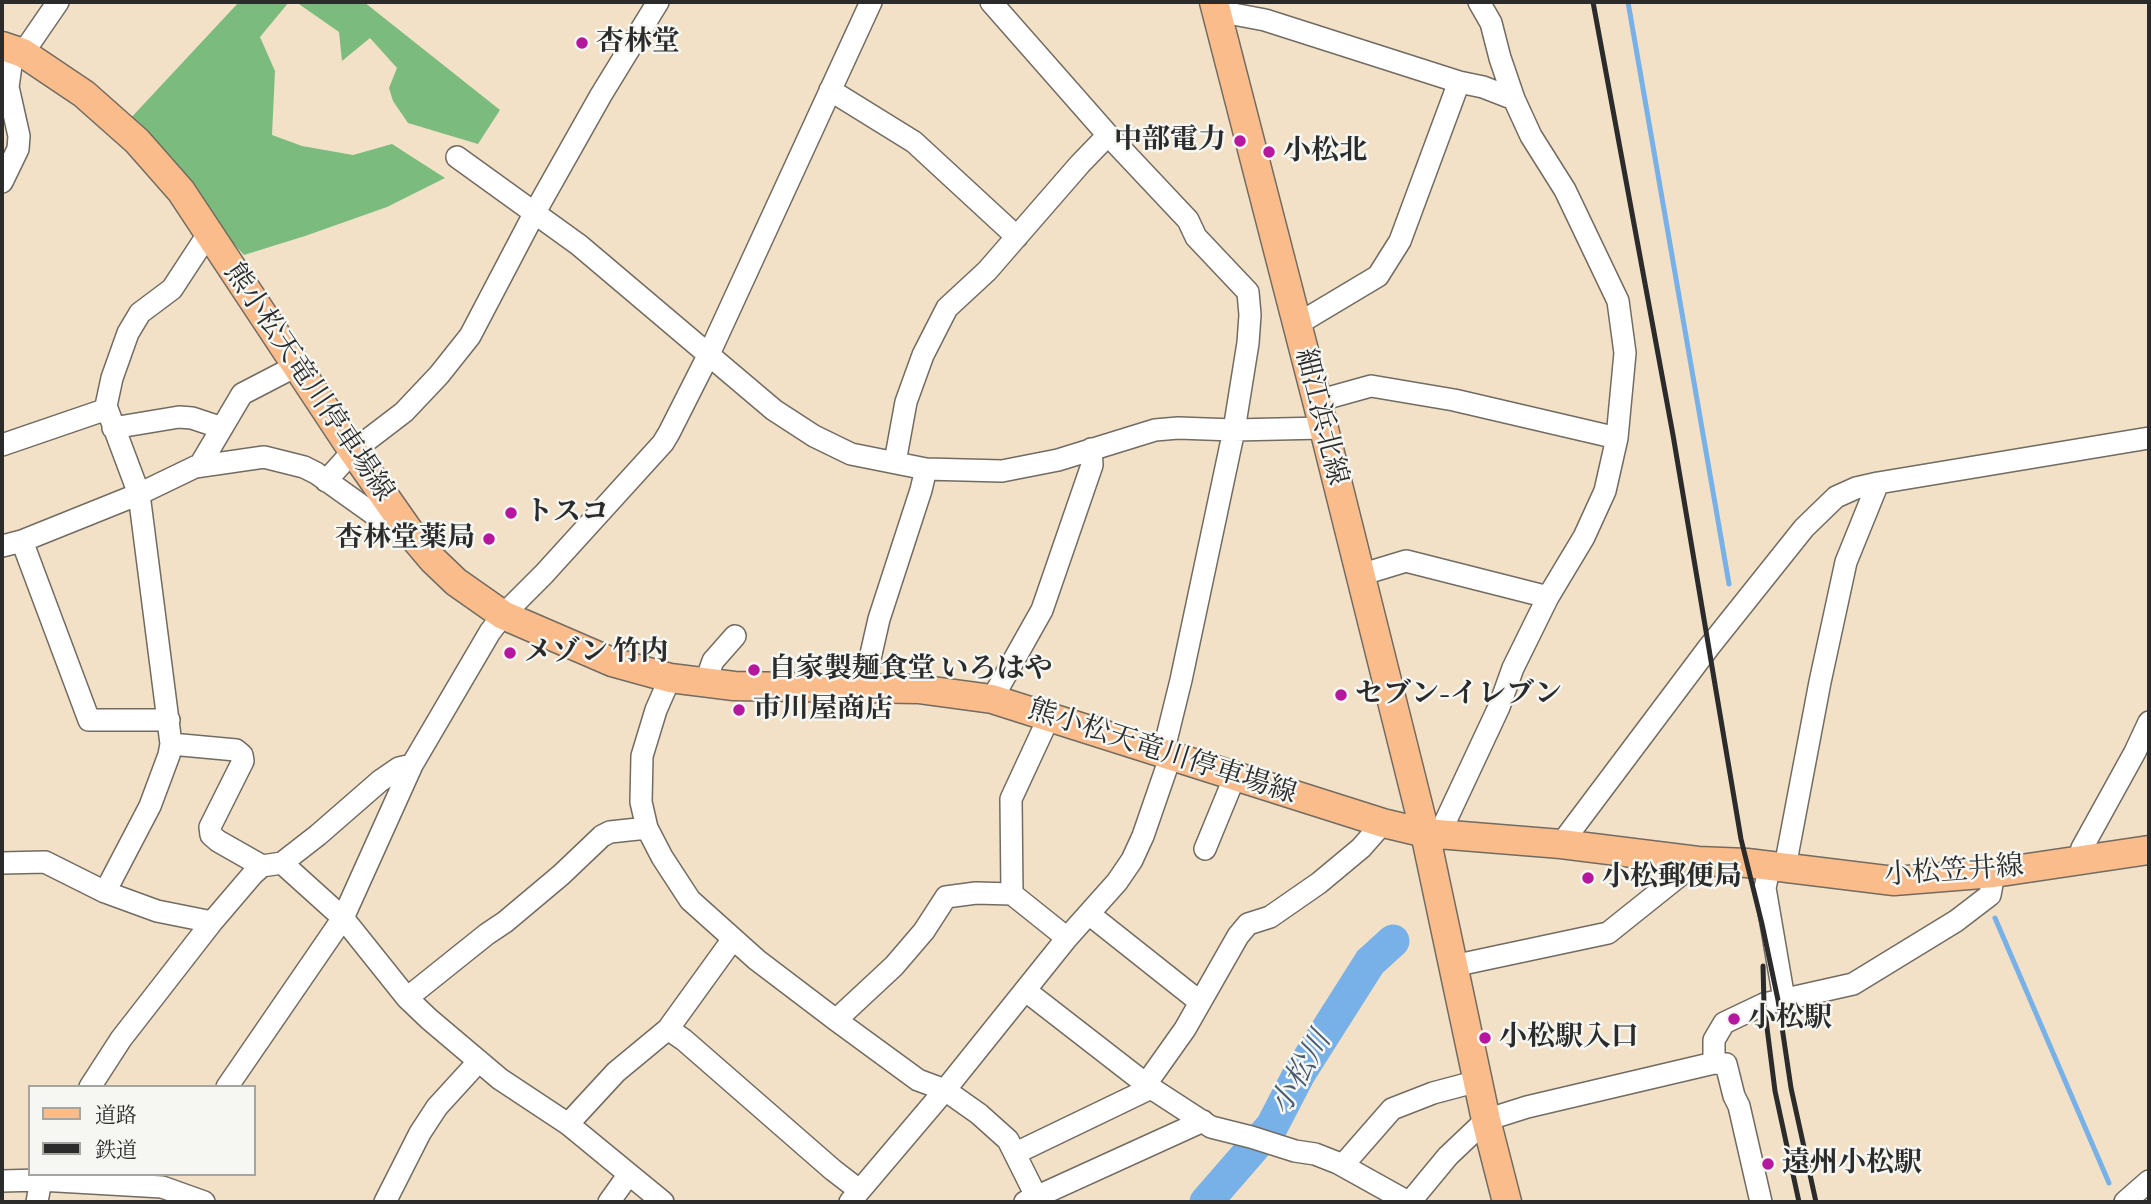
<!DOCTYPE html>
<meta charset="utf-8">
<style>
body{margin:0}
#map{position:relative;width:2151px;height:1204px;overflow:hidden;background:#f2e1c7;font-family:"Libre Bodoni","Noto Serif JP",serif}
canvas{display:block}
.frame{position:absolute;inset:0;border:4px solid #2b2b2b;pointer-events:none}
.legend{position:absolute;left:28px;top:1085px;width:228px;height:91px;box-sizing:border-box;background:#f6f6f2;border:2px solid #a5a5a2;margin:0;padding:9px 12px;list-style:none;font-size:21px;color:#2b2b2b}
.legend li{display:flex;align-items:center;gap:14px;height:35px}
.legend b{width:35px;border:2px solid #a5a5a2}
</style>
<div id="map">
<canvas width="2151" height="1204"></canvas>
<div class="frame"></div>
<ul class="legend">
<li><b style="height:9px;background:#fabc8b"></b>道路</li>
<li><b style="height:9px;background:#2b2b2b"></b>鉄道</li>
</ul>
</div>
<script>
const ctx = document.querySelector('canvas').getContext('2d');
ctx.lineJoin = 'round';
function fill(path, color) { ctx.fillStyle = color; ctx.fill(path, 'evenodd'); }
const toPath = rows => new Path2D(rows.map(r => 'M' + r).join(''));
function trace(path, color, width, dash) { ctx.strokeStyle = color; ctx.lineWidth = width; ctx.lineCap = dash ? 'butt' : 'round'; ctx.setLineDash(dash || []); ctx.stroke(path); }
function write(font, color, halo, rows, align = 'center') {
  ctx.font = font + ' "Libre Bodoni","Noto Serif JP",serif'; ctx.lineWidth = 5; ctx.setLineDash([]); ctx.textBaseline = 'middle'; ctx.strokeStyle = halo; ctx.fillStyle = color; for (const [text, x, y, turn = 0] of rows) {
    ctx.save(); ctx.translate(x, y); ctx.rotate((+turn || 0) * Math.PI / 180); ctx.textAlign = isNaN(turn) ? turn : align; if (halo) ctx.strokeText(text, 0, 0); ctx.fillText(text, 0, 0); ctx.restore();
  }
}
fill(toPath([
 [239,2,289,2,260,37,275,71,272,135,302,146,353,155,392,144,445,178,387,207,305,236,244,255,206,214,128,121],
 [296,2,364,2,500,110,478,144,408,123,393,101,389,88,397,68,370,38,342,61,339,32]
]), '#7bbc7e');
trace(toPath([
 [1628,2,1729,584],
 [1995,918,2109,1183]
]), '#77b1e7', 5);
trace(toPath([
 [1206,1202,1272,1126,1299,1074,1370,962,1393,941]
]), '#77b1e7', 33);
const minor = toPath([
 [1217,15,1228,13,1265,20,1459,82,1483,87,1514,99],
 [23,53,58,2],
 [830,90,914,142,1017,237],
 [457,157,579,245,774,410,814,436,851,454,926,469,1002,471,1058,460,1155,430,1178,428,1234,430,1248,343,1250,315,1248,292,1196,237,1188,220,1108,135,991,2],
 [2,182,18,149,19,136,8,87,13,51],
 [1296,325,1378,276,1400,241,1459,82],
 [1317,401,1371,386,1454,400,1617,438],
 [113,428,179,417,192,418,222,428],
 [2,445,107,409],
 [895,462,906,402,923,355,947,308,987,271,1080,164,1108,135],
 [200,465,242,394,296,366],
 [326,481,353,451,404,412,439,375,470,336,535,212,601,95,658,2],
 [22,541,89,720,169,720],
 [2,546,22,541,139,494,195,467,264,457,304,467,316,473,396,530,409,534],
 [1360,575,1406,561,1548,597],
 [670,678,656,710,642,756,641,802,647,828,662,857,690,900,757,960,836,1020,918,1080,945,1090,979,1114,1008,1140,1036,1196],
 [705,683,713,661,735,636],
 [863,689,879,619,921,490,926,469],
 [992,699,1042,610,1092,465,1091,449],
 [171,744,236,750,242,755,243,761,210,827,211,835,218,841,262,866],
 [1163,753,1181,680,1234,430,1323,428],
 [1440,833,1499,707,1513,668,1548,597,1584,537,1605,491,1617,438,1625,353,1618,301,1565,190,1531,136,1514,99,1500,58,1491,23,1479,2],
 [1561,844,1709,647,1804,528,1836,497,1856,488,1878,483,2149,438],
 [1205,849,1235,776],
 [2079,860,2082,848,2135,752,2149,722],
 [2,863,45,862,105,892,157,911,212,922],
 [282,863,318,835,380,781,399,768,412,765],
 [1770,865,1765,888,1784,999],
 [1785,867,1820,682,1846,562,1878,483],
 [105,892,150,806,169,755,171,744,139,494,106,406,112,378,128,333,140,313,172,289,208,234],
 [1012,894,1011,799,1049,717],
 [1089,914,1200,1002],
 [1453,966,1608,933,1698,861],
 [1026,991,1151,1088,1211,1127,1251,1137,1295,1151,1315,1154,1338,1163,1408,1202],
 [407,998,487,934,505,922,561,875,602,836,610,832,647,828],
 [836,1020,894,966,924,931,946,897,976,893,1012,894,1067,938],
 [668,1029,684,1040,833,1170,859,1190],
 [1714,1063,1714,1040,1724,1023,1764,1004,1853,984,1956,921,1990,895,1994,873],
 [1146,1084,1185,1029,1238,936,1248,924,1270,917,1319,883,1361,848,1383,823],
 [90,1087,121,1039,212,922,253,874,262,866,282,863,343,918,407,998,429,1019,500,1079,568,1124,663,1202],
 [227,1087,343,918,412,765,490,632,503,615,544,574,663,443,669,433,709,354,871,2],
 [568,1124,616,1072,668,1029,733,939],
 [1016,1153,1151,1088],
 [1343,1165,1392,1109,1433,1093,1478,1081],
 [2,1181,40,1180,162,1187,204,1202],
 [37,1202,42,1174],
 [385,1202,420,1133,437,1107,479,1061],
 [609,1202,629,1174],
 [850,1202,945,1090,1067,938,1117,882,1132,860,1143,836,1171,755],
 [1025,1202,1203,1121],
 [1410,1202,1448,1156,1486,1120,1527,1107,1714,1063,1726,1064,1734,1096,1739,1106,1761,1202],
 [2125,1202,2149,1181]
]);
const major = toPath([
 [1214,2,1317,401,1425,833,1486,1120,1507,1202],
 [2,46,23,53,84,94,137,141,181,191,353,451,411,534,433,560,456,582,503,615,612,662,670,678,734,686,918,689,992,699,1383,823,1425,833,1561,844,1698,861,1747,863,1894,881,1994,873,2149,850]
]);
trace(minor, '#716b62', 24);
trace(major, '#716b62', 31);
trace(minor, '#fff', 21);
trace(major, '#fabc8b', 28);
trace(toPath([
 [1593,2,1673,435,1741,839,1762,924,1778,1000,1791,1088,1816,1202],
 [1763,966,1764,1004,1775,1091,1799,1202]
]), '#2b2b2b', 5);
for (const [x, y, r, color] of [
 [582,43,7,"#b5179e"],
 [1240,141,7,"#b5179e"],
 [1269,152,7,"#b5179e"],
 [511,513,7,"#b5179e"],
 [489,539,7,"#b5179e"],
 [510,653,7,"#b5179e"],
 [754,670,7,"#b5179e"],
 [1341,695,7,"#b5179e"],
 [739,710,7,"#b5179e"],
 [1588,878,7,"#b5179e"],
 [1734,1019,7,"#b5179e"],
 [1485,1038,7,"#b5179e"],
 [1768,1164,7,"#b5179e"]
]) { const dot = new Path2D(); dot.arc(x, y, r, 0, 2 * Math.PI); ctx.fillStyle = color; ctx.fill(dot); trace(dot, '#f6f6f2', 2.5); }
write('bold 28px', '#2b2b2b', '#f6f6f2', [
 ["杏林堂",596,43],
 ["中部電力",1226,141,"right"],
 ["小松北",1283,152],
 ["トスコ",525,513],
 ["杏林堂薬局",475,539,"right"],
 ["メゾン 竹内",524,653],
 ["自家製麺食堂 いろはや",768,670],
 ["セブン-イレブン",1355,695],
 ["市川屋商店",753,710],
 ["小松郵便局",1602,878],
 ["小松駅",1748,1019],
 ["小松駅入口",1499,1038],
 ["遠州小松駅",1782,1164]
], 'left');
write('28px', '#2b2b2b', '#f6f6f2', [
 ["熊小松天竜川停車場線",308,383,56],
 ["細江浜北線",1320,417,76],
 ["熊小松天竜川停車場線",1162,753,18],
 ["小松笠井線",1954,872,-4]
]);
write('italic 30px', '#465a6d', '#f6f6f2', [
 ["小松川",1302,1074,-60]
]);
</script>
